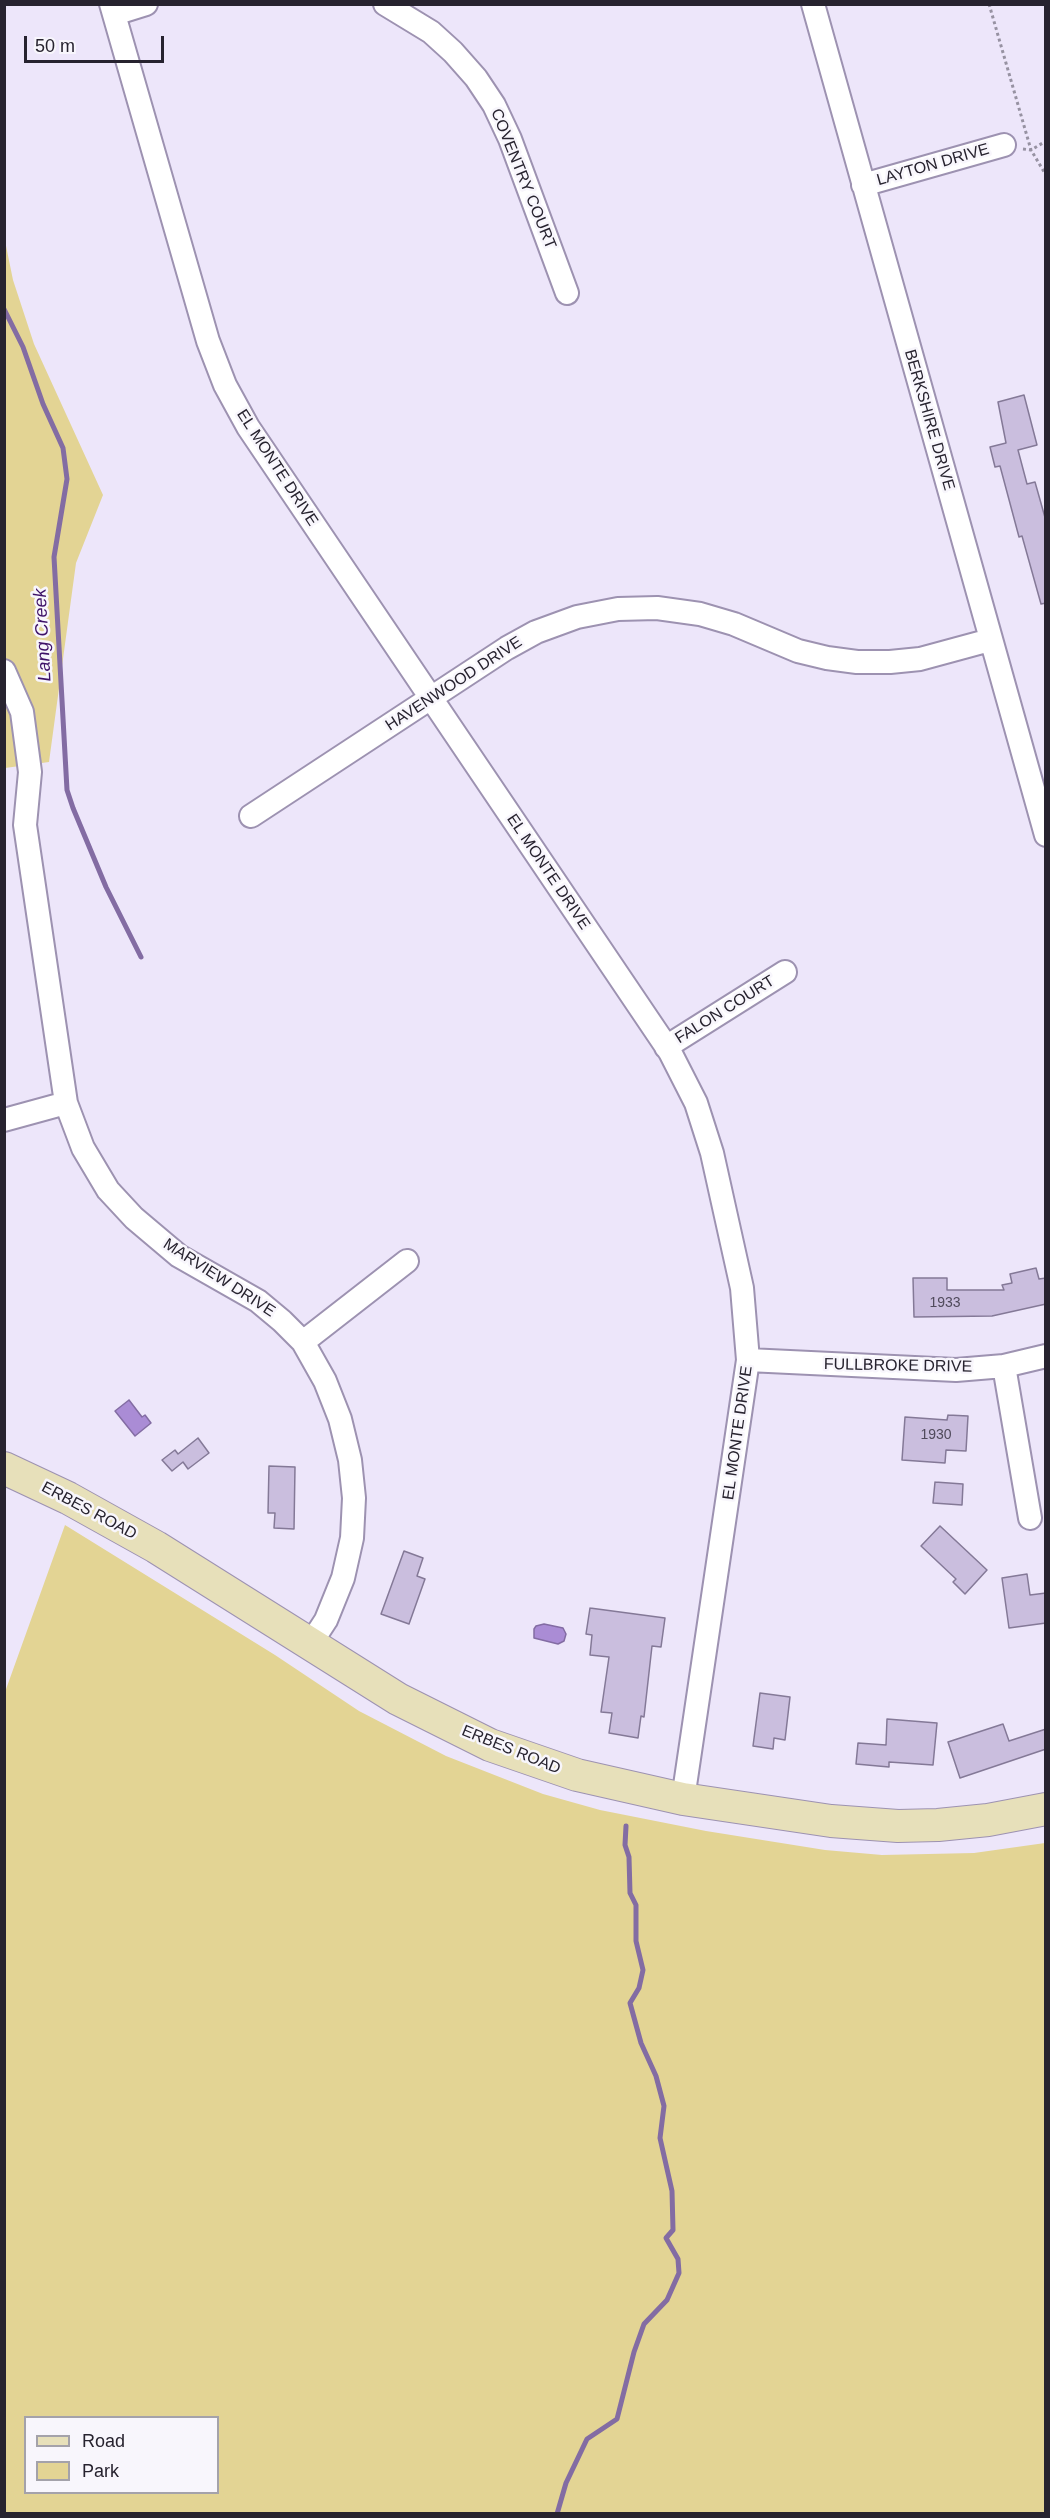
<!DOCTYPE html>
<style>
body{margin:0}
#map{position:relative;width:1050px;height:2518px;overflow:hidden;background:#ede6fa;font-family:Arial,sans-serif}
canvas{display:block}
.frame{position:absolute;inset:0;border:6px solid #27232f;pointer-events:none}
.legend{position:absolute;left:24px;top:2416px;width:195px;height:78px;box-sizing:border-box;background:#f8f6fc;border:2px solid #a4a2aa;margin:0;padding:8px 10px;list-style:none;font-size:18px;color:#27232f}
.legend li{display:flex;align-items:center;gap:12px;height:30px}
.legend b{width:30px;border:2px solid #a4a2aa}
.scale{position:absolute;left:24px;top:36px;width:140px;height:27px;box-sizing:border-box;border:3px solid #27232f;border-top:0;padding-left:8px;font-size:18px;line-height:21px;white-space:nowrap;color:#27232f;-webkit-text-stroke:4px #f8f6fc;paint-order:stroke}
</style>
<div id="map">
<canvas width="1050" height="2518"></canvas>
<div class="frame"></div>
<ul class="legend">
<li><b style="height:8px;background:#e7e0ba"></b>Road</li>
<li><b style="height:16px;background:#e3d494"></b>Park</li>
</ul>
<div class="scale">50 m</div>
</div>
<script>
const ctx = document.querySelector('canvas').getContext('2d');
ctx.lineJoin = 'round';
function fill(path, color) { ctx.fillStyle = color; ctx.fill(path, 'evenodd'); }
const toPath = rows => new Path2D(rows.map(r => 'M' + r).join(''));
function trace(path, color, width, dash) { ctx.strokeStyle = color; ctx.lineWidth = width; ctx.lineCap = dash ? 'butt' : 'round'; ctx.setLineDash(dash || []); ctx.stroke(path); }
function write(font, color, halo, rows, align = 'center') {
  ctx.font = font + ' Arial,sans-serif'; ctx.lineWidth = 5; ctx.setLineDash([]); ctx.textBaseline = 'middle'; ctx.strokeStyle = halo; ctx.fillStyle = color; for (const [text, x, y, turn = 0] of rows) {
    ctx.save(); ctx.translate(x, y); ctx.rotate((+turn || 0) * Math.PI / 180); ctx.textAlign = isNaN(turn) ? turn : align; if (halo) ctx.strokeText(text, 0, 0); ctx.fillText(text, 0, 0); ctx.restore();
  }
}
fill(toPath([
 [4,236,13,280,34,344,103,495,76,563,49,762,5,768],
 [65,1525,275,1655,359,1711,446,1756,543,1794,600,1810,706,1831,825,1850,882,1855,974,1853,1045,1843,1045,2513,5,2513,5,1692],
 [26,2418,218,2418,218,2492,26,2492]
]), '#e3d494');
const water = toPath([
 [129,1400,142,1417,145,1415,151,1423,135,1436,115,1411,129,1400],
 [544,1624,563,1628,566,1634,564,1641,558,1644,534,1638,534,1629,536,1626,544,1624]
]);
fill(water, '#aa8cd5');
trace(water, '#836ca3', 1.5);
trace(toPath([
 [4,309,23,347,43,404,63,448,67,479,54,557,67,790,73,808,106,887,141,957],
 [557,2514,566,2483,587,2439,617,2419,634,2352,644,2324,667,2300,679,2273,678,2259,666,2238,673,2230,672,2191,660,2138,664,2106,656,2076,641,2043,630,2003,639,1988,643,1970,636,1941,636,1905,630,1893,629,1857,625,1845,626,1826]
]), '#836ca3', 5);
const building = toPath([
 [1024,395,1037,445,1018,450,1027,484,1035,482,1046,521,1046,603,1041,604,1022,536,1019,537,1000,466,995,467,990,447,1006,443,998,402,1024,395],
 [1036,1268,1039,1279,1046,1278,1046,1304,992,1316,914,1317,913,1278,947,1278,947,1290,1004,1290,1002,1285,1012,1283,1010,1274,1036,1268],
 [948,1415,968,1416,966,1451,946,1450,945,1463,902,1460,905,1417,947,1420,948,1415],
 [198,1438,209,1453,188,1469,183,1462,172,1471,162,1460,175,1450,178,1454,198,1438],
 [269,1466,295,1467,294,1529,274,1528,275,1513,268,1513,269,1466],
 [935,1482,963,1484,962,1505,933,1503,935,1482],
 [940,1526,987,1570,965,1594,953,1582,956,1579,921,1546,940,1526],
 [404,1551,423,1558,417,1576,425,1579,409,1624,381,1614,404,1551],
 [1027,1574,1030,1595,1046,1593,1046,1623,1009,1628,1002,1578,1027,1574],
 [590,1608,665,1618,661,1647,652,1646,644,1717,641,1716,638,1738,609,1733,612,1713,601,1712,609,1657,590,1655,592,1635,586,1634,590,1608],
 [760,1693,790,1697,785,1740,774,1738,773,1749,753,1746,760,1693],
 [887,1719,937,1723,933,1765,889,1762,889,1767,856,1764,858,1743,886,1745,887,1719],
 [1003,1724,1009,1741,1046,1729,1046,1749,960,1778,948,1742,1003,1724]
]);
fill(building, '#cabede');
trace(building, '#847997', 1.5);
const minor = toPath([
 [111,4,208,341,225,385,248,427,670,1052,696,1103,712,1153,742,1288,748,1360,683,1799],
 [385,4,431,32,453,52,476,78,494,105,510,139,567,293],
 [813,4,1046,835],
 [114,14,146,4],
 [863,185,1004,145],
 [4,671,22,712,30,772,25,825,66,1103,83,1148,108,1190,134,1218,179,1256,258,1301,282,1321,303,1342,325,1381,340,1419,350,1460,354,1498,352,1538,343,1578,326,1620,311,1643],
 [251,816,507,648,536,632,577,617,618,609,657,608,700,614,734,624,798,651,827,658,857,662,890,662,920,659,990,640],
 [666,1047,785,972],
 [4,1120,66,1103],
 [303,1342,407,1261],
 [748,1360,956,1370,1004,1366,1046,1356],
 [1004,1366,1030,1518]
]);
const secondary = toPath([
 [4,1468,68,1498,156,1547,398,1699,490,1745,577,1775,683,1799,831,1821,898,1826,938,1825,988,1820,1046,1809]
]);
trace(minor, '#9d92b1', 26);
trace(secondary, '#9d92b1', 34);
trace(toPath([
 [989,4,1031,150,1046,175],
 [1023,149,1031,150,1046,141]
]), '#9792a2', 3, [3, 3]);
trace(minor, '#fff', 22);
trace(secondary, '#e7e0ba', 32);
write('14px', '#504a5b', null, [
 ["1933",945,1303],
 ["1930",936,1435]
]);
write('16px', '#27232f', '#f8f6fc', [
 ["LAYTON DRIVE",933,165,-16],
 ["COVENTRY COURT",523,179,68],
 ["BERKSHIRE DRIVE",929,420,74],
 ["EL MONTE DRIVE",277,468,57],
 ["HAVENWOOD DRIVE",454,684,-33],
 ["EL MONTE DRIVE",548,872,56],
 ["FALON COURT",725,1010,-32],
 ["MARVIEW DRIVE",219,1278,33],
 ["FULLBROKE DRIVE",898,1366,1],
 ["EL MONTE DRIVE",738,1433,-82],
 ["ERBES ROAD",89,1511,28],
 ["ERBES ROAD",511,1750,22]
]);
write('italic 18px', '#3e1167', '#f8f6fc', [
 ["Lang Creek",43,635,-93]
]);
</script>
